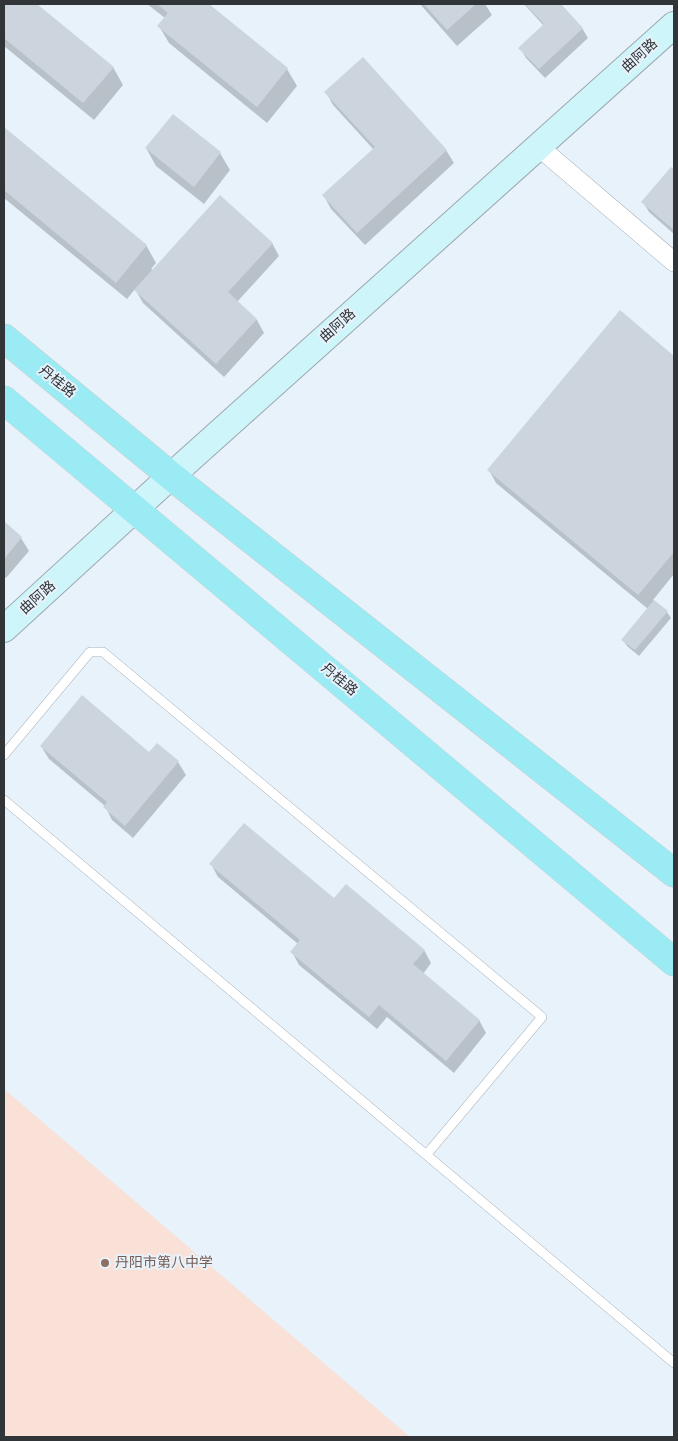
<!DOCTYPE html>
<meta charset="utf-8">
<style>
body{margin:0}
#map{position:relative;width:678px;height:1441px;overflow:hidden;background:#e8f2fb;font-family:"DM Sans",sans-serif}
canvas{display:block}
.frame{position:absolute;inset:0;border:5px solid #313538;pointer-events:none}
</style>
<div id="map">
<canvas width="678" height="1441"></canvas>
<div class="frame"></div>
</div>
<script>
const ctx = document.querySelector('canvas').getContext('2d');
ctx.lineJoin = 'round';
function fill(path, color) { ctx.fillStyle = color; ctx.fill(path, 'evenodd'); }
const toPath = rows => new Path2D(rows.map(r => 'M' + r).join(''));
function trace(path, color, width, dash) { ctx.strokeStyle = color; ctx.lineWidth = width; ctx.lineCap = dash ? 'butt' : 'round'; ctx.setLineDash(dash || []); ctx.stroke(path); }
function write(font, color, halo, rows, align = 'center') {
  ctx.font = font + ' "DM Sans","Noto Sans SC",sans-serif'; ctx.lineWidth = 4; ctx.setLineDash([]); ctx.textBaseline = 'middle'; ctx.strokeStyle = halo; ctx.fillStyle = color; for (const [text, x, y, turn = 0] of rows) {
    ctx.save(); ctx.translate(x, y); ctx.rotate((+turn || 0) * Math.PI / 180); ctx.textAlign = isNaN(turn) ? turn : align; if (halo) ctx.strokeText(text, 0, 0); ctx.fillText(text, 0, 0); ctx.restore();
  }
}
fill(toPath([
 [4,1089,410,1437,4,1437]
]), '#f9e1d7');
fill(toPath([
 [4,4,35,4,113,67,123,85,94,120,4,46],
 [147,4,207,4,287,69,297,86,267,123,169,43,159,26,165,18],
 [420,4,485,4,492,15,457,46],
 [524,4,559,4,582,28,588,38,545,78,526,58,520,48,544,26],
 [326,92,446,150,454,163,365,245,331,209,324,196,374,150,333,105],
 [173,116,220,153,230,170,204,204,156,166,146,148],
 [4,128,146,245,156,263,151,269,153,270,272,243,279,256,237,302,257,320,264,333,224,377,143,303,135,289,127,299,4,198],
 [671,169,674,171,674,234,649,212,643,202],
 [620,312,674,357,674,574,653,600,667,612,671,618,639,656,627,646,623,640,648,609,496,483,489,470],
 [4,523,21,538,29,551,6,578,4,576],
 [157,744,178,762,186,775,133,838,112,820,105,806,49,759,41,746,150,753],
 [211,864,334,900,424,950,431,963,423,974,479,1020,486,1033,454,1073,387,1017,377,1029,299,965,292,952,298,944,218,877]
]), '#0003');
fill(toPath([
 [4,4,37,4,114,67,83,103,4,38],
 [157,4,209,4,288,68,257,107,157,26,168,13],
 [424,4,476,4,447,30],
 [525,4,561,4,583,28,539,69,518,48,544,24],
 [363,57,447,150,357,233,322,195,375,147,324,92],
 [173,114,221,152,194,187,145,148],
 [4,127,147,245,116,283,4,190],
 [671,167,674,169,674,230,641,202],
 [220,195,273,243,228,292,257,319,216,364,134,290],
 [620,310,674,356,674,552,638,595,487,470],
 [4,521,22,537,4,559],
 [654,600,668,611,635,650,621,640],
 [82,695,149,752,157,743,179,761,125,826,103,807,107,802,40,746],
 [244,823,334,898,346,884,425,950,413,964,480,1020,446,1061,379,1005,369,1017,290,952,300,940,209,864]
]), '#ccd5dd');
const lane = toPath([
 [4,755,90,652,103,652,542,1017,427,1154],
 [4,800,674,1363]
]);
const street = toPath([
 [539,147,674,262]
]);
const secondary = toPath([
 [4,629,171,476,674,25]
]);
const primary = toPath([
 [4,338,171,476,674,873],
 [4,400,674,962]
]);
trace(lane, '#9fa8b0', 10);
trace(street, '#9fa8b0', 20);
trace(secondary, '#9fa8b0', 28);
trace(primary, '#cecfcf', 29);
trace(lane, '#fff', 9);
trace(street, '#fff', 19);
trace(secondary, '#cdf5fa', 26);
trace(primary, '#9bebf5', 28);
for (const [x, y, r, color] of [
 [105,1263,5,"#8d6e63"]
]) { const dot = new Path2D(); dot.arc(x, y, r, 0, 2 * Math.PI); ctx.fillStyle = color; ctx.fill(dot); trace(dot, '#e8f2fb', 2); }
write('14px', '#313538', '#e8f2fb', [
 ["曲阿路",640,56,-42],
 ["曲阿路",338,326,-42],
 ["丹桂路",57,382,39],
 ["曲阿路",38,598,-42],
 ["丹桂路",339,680,40]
]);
write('14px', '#785e54', '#e8f2fb', [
 ["丹阳市第八中学",115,1263]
], 'left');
</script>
